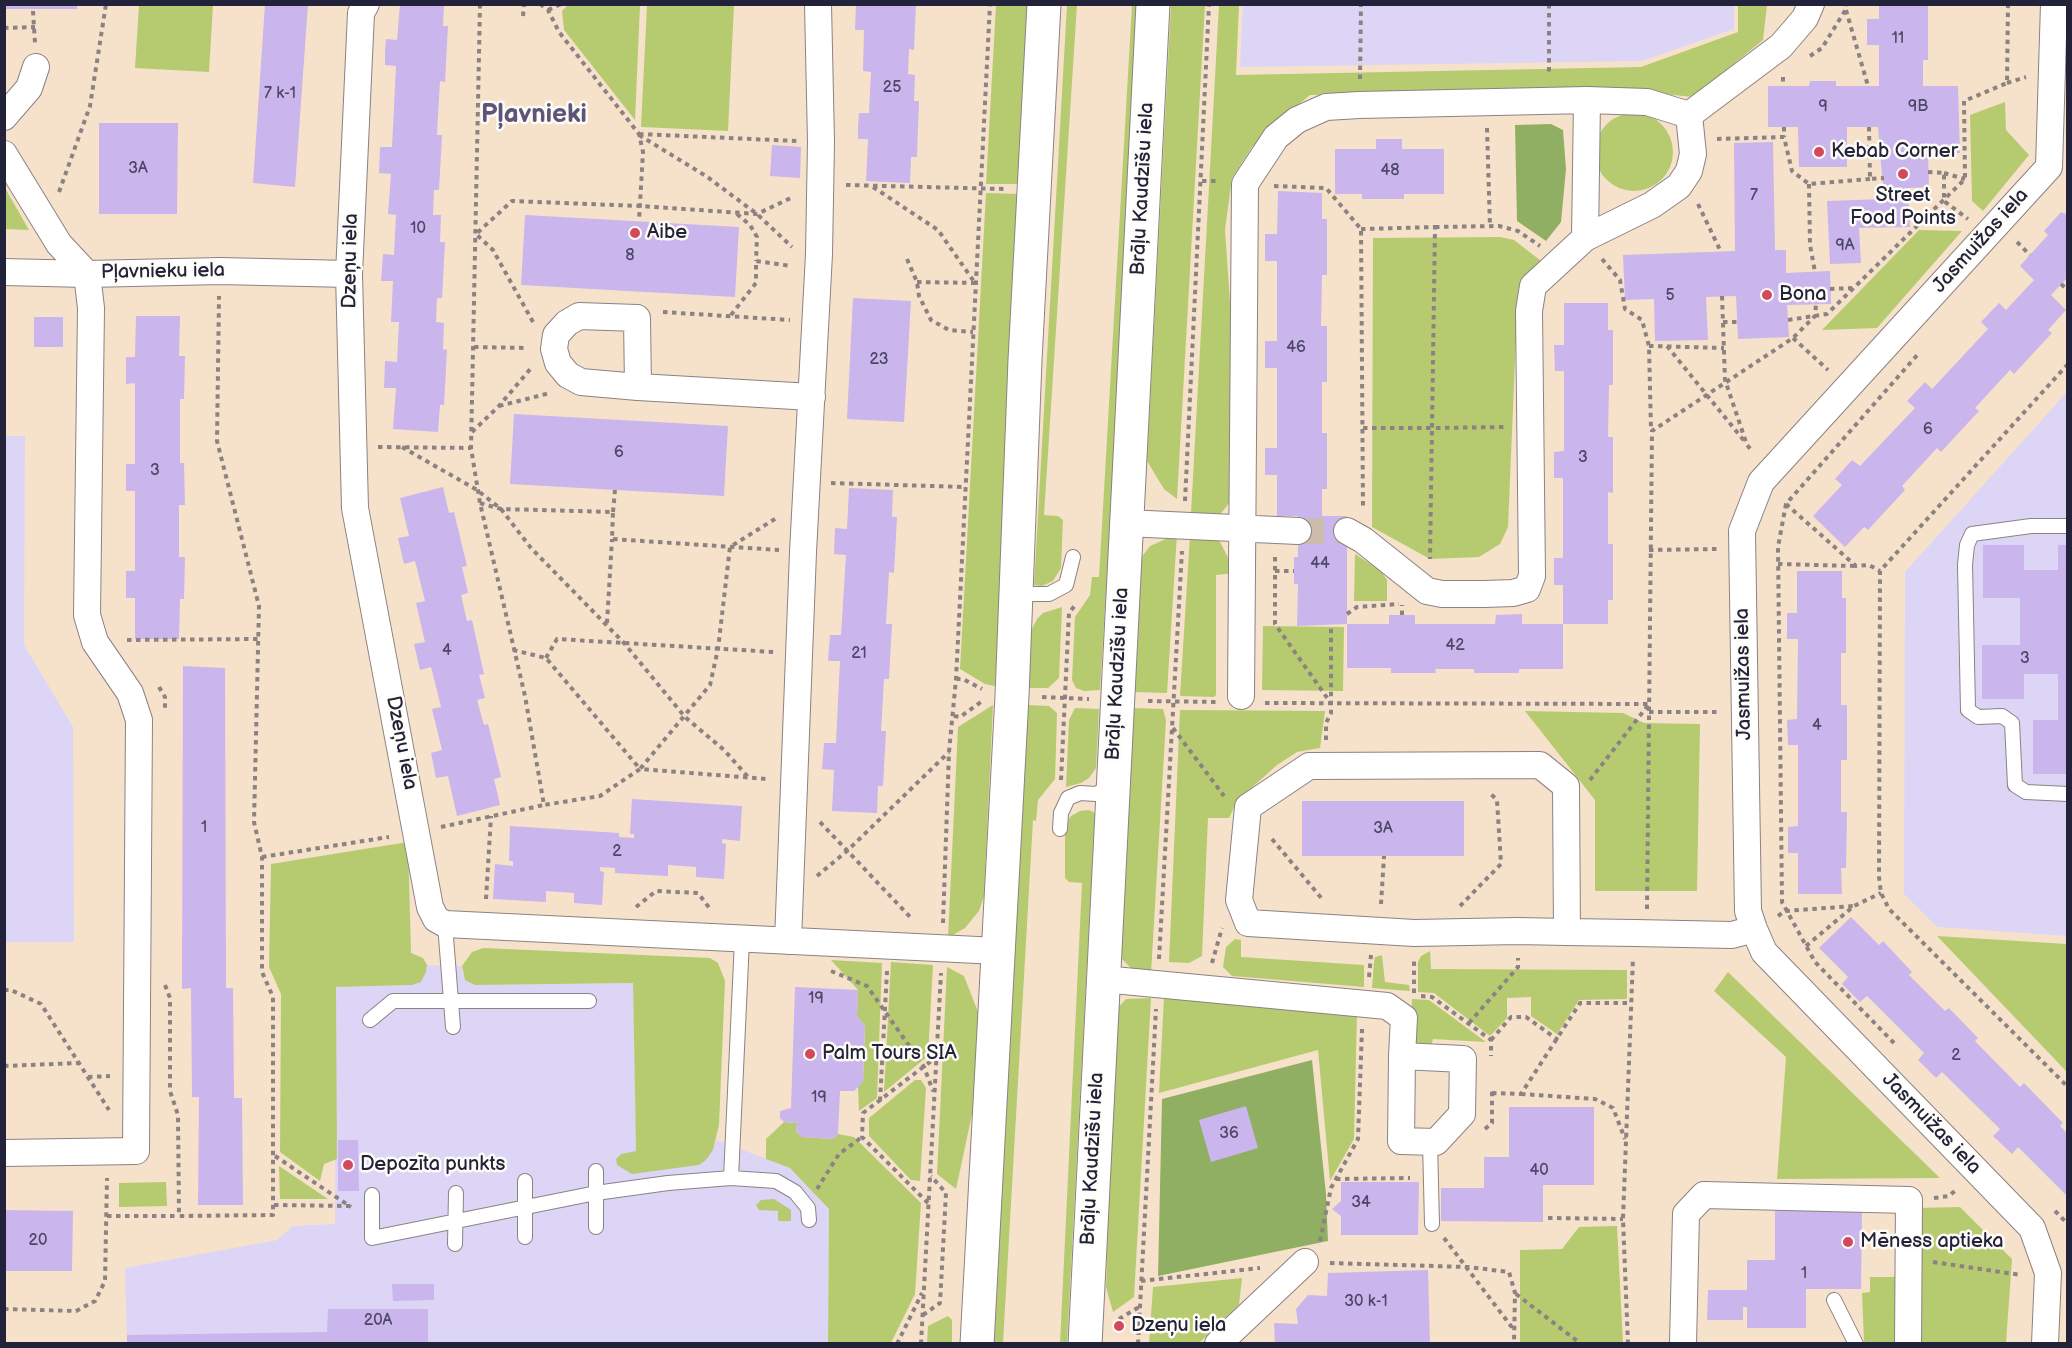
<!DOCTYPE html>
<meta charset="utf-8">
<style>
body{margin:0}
#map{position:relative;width:2072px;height:1348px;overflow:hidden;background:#f6e2ca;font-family:"Balsamiq Sans",sans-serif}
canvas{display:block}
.frame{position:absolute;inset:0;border:6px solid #22223b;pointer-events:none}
</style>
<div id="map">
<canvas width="2072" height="1348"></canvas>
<div class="frame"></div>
</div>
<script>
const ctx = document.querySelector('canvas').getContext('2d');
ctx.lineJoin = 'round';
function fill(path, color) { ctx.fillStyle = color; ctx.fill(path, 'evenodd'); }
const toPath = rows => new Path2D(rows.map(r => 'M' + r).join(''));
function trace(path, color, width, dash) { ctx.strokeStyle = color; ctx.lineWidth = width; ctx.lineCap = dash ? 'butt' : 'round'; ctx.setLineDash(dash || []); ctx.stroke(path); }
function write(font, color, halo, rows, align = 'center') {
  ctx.font = font + ' "Balsamiq Sans",sans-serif'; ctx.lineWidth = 5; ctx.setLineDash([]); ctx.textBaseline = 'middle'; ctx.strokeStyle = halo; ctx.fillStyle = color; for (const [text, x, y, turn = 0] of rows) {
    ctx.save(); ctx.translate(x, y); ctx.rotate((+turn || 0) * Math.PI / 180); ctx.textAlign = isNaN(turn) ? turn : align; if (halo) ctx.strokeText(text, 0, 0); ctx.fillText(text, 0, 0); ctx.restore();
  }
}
fill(toPath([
 [1243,5,1734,5,1734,29,1642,61,1240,67],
 [2067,392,2067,936,1937,927,1904,894,1905,572],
 [5,436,25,436,24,645,73,727,74,942,5,942],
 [427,965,462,966,462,973,475,985,633,983,636,1151,706,1160,717,1140,790,1168,829,1209,828,1343,127,1343,125,1268,277,1240,293,1226,335,1224,336,987,412,985,426,972]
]), '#ddd5f6');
fill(toPath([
 [139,5,213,5,209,72,135,68],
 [568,5,640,5,635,120,564,30,562,11],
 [647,5,734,5,728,131,641,127],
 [996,5,1030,5,1021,184,986,184],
 [1067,5,1077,5,1044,515,1058,516,1063,520,1061,568,1053,581,1042,586,1034,585],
 [1132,5,1141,5,1100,690,1084,691,1076,688,1072,680,1075,617,1090,595,1092,577,1099,577],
 [1171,5,1205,5,1177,499,1164,489,1147,461],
 [1219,5,1239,5,1236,75,1641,67,1738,32,1738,5,1767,5,1763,40,1693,97,1625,90,1310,95,1281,119,1252,147,1232,178,1225,230,1232,331,1233,498,1219,516,1191,513],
 [2005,102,2006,130,2029,155,1983,211,1972,201,1970,115],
 '1595 152a39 39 0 1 1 78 0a39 39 0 1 1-78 0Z',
 [5,188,29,230,5,229],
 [986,193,1019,194,995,686,985,684,960,669],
 [1919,230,1962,231,1877,328,1822,330],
 [1500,237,1514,240,1545,264,1518,289,1508,527,1500,544,1479,557,1430,559,1372,527,1373,238],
 [1177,534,1167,693,1133,692,1141,558,1150,546],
 [1190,535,1211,537,1220,542,1236,573,1216,575,1216,695,1214,697,1180,696],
 [1355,554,1381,571,1387,580,1387,601,1354,601],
 [1062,607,1059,678,1048,688,1027,688,1031,631,1037,619,1043,613],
 [1263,626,1344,627,1343,691,1262,690],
 [993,705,984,896,979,911,965,928,948,938,958,727],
 [1027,705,1049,706,1057,713,1055,779,1038,800,1036,821,1033,820,1003,1343,994,1344],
 [1075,708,1099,709,1096,768,1089,778,1081,783,1066,787,1069,720],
 [1132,708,1163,709,1166,720,1151,973,1134,971,1119,956],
 [1180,710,1325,711,1320,748,1297,752,1277,765,1237,801,1229,818,1208,818,1202,956,1189,963,1169,962],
 [1525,711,1623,713,1644,723,1700,724,1697,891,1595,891,1595,800],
 [1089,810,1095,813,1067,1343,1060,1344,1082,883,1069,882,1065,878,1065,825,1071,816,1080,811],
 [408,842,411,953,423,958,427,965,426,972,421,982,412,985,336,987,337,1159,324,1164,320,1181,280,1152,281,994,269,967,271,864],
 [1937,936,2067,944,2067,1072],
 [1235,939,1241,940,1241,957,1364,965,1364,987,1232,976,1223,967,1226,947],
 [483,948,710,958,718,963,725,981,719,1125,713,1150,706,1160,699,1165,632,1174,617,1165,616,1159,621,1154,636,1151,633,983,475,985,465,980,462,966,472,952],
 [1430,951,1431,969,1627,970,1627,999,1579,1000,1557,1034,1531,1016,1531,997,1507,998,1507,1018,1490,1036,1434,993,1418,992,1418,962,1421,956],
 [1382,955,1385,982,1409,985,1410,991,1372,988,1374,962,1375,957],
 [831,960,882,963,877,1098,859,1111,858,1086,863,1082,865,1026,857,1016,858,990],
 [891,962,933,965,928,1056,884,1092],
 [947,967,964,976,978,1012,974,1105,956,1189,937,1174],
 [1728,972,1940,1178,1777,1179,1786,1057,1714,991],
 [1164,997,1357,1013,1354,1139,1330,1181,1318,1050,1159,1093],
 [1151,998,1134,1297,1113,1312,1106,1287,1115,1011,1126,999],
 [1412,999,1429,1000,1486,1042,1433,1039,1431,1046,1415,1046,1411,1039],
 [915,1080,921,1080,926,1088,920,1181,911,1180,869,1136,869,1118],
 [784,1122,797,1123,796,1131,802,1137,833,1139,838,1134,854,1137,921,1203,915,1294,891,1343,828,1343,829,1209,790,1168,766,1159,766,1139],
 [279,1166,328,1199,280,1199],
 [166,1182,167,1206,119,1207,119,1183],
 [774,1199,791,1210,791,1221,778,1221,778,1211,759,1210,756,1205,761,1200],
 [1960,1207,2012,1259,2006,1343,1919,1343,1918,1208],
 [1617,1226,1623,1343,1520,1343,1520,1250,1562,1249,1579,1227],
 [1870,1277,1901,1277,1900,1343,1866,1343,1864,1341,1862,1293,1870,1292],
 [1242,1278,1239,1305,1199,1343,1149,1343,1153,1287],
 [948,1316,952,1320,952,1343,927,1343,928,1326]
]), '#b6cb70');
fill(toPath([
 [1551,124,1563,130,1566,169,1561,222,1546,241,1517,221,1515,125],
 [1312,1060,1326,1194,1328,1241,1158,1276,1162,1099]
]), '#90af62');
fill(toPath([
 [4,4,77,4,77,9,4,9],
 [265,4,308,4,295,187,253,183],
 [400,4,444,4,443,26,448,26,445,82,440,81,437,135,442,135,439,190,434,190,433,215,441,215,440,242,445,242,442,298,437,298,436,322,444,323,443,349,447,350,444,405,440,405,438,432,393,429,396,388,384,388,385,361,397,362,399,322,391,322,393,281,381,281,383,254,394,255,396,215,388,214,391,174,379,173,380,147,392,147,396,66,385,65,385,52,386,39,397,40],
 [856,4,916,4,914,50,909,49,908,74,915,75,914,101,919,101,917,157,911,157,910,183,866,181,868,139,858,139,858,126,859,113,869,113,871,72,863,71,864,30,855,30],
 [1879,4,1928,4,1928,60,1923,60,1923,86,1958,86,1960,153,1928,154,1929,187,1908,188,1910,227,1859,228,1861,263,1830,264,1827,201,1884,199,1878,127,1847,127,1847,167,1799,167,1798,127,1768,127,1768,86,1809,86,1810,81,1836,81,1836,86,1879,86,1879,45,1867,45,1867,19,1879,19],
 [99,123,178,123,177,214,99,214],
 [1376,139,1402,139,1402,149,1444,149,1444,194,1404,194,1404,199,1362,199,1362,194,1335,194,1335,149,1376,149],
 [1773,142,1775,250,1786,250,1786,273,1830,271,1831,304,1787,305,1789,337,1738,339,1736,296,1706,297,1708,340,1655,341,1654,299,1625,300,1623,255,1735,251,1734,143],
 [772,145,801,147,800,178,770,176],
 [1278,191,1322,193,1322,219,1327,219,1327,275,1322,275,1321,326,1327,326,1327,382,1322,382,1322,433,1327,433,1327,489,1322,489,1322,516,1347,516,1347,624,1389,624,1389,615,1415,615,1415,624,1495,624,1496,615,1522,614,1522,624,1563,624,1563,669,1519,669,1519,673,1474,673,1474,669,1435,669,1436,673,1391,673,1391,668,1347,668,1347,624,1297,626,1298,584,1294,584,1294,557,1298,557,1298,516,1277,516,1277,475,1265,475,1265,448,1277,448,1277,368,1265,368,1265,341,1277,341,1277,261,1265,261,1265,234,1277,234],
 [2061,212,2068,215,2068,277,2051,295,2066,310,2048,330,2052,333,2014,374,2010,370,1975,408,1979,411,1941,452,1937,448,1902,486,1905,490,1868,530,1864,527,1845,547,1813,516,1842,485,1835,479,1852,460,1860,466,1915,408,1907,401,1925,382,1932,389,1988,329,1981,322,1999,303,2006,310,2034,280,2020,266,2048,235,2044,231],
 [525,215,739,227,735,297,521,285],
 [853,298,911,301,904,422,847,419],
 [1564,303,1608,303,1608,330,1613,330,1613,385,1609,385,1608,437,1613,437,1613,493,1608,492,1608,544,1613,544,1613,600,1608,600,1608,624,1563,624,1563,585,1554,585,1554,558,1563,558,1563,478,1554,478,1554,452,1564,451,1564,371,1555,371,1554,345,1564,345],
 [136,316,180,316,179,356,185,356,184,399,180,399,180,463,184,463,185,505,179,505,179,557,185,557,184,599,180,599,179,639,135,639,135,598,126,598,126,571,135,571,135,491,126,491,126,464,135,464,135,383,126,384,126,357,135,357],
 [34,317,63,317,63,347,34,347],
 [514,414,728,426,724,496,510,484],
 [443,487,449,513,454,512,467,566,462,567,468,593,461,595,467,621,472,620,484,674,479,675,485,698,477,700,484,725,488,724,501,777,494,779,500,805,457,816,448,776,436,778,431,753,442,750,432,709,441,707,431,667,420,670,414,644,425,642,416,603,425,601,415,561,404,564,398,538,409,536,400,498],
 [849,488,893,490,892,517,897,517,894,573,889,572,886,624,892,624,889,679,884,679,881,731,886,731,883,786,878,786,877,813,832,811,834,770,822,769,824,743,836,743,840,661,828,661,830,635,841,635,846,555,834,554,835,528,847,529],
 [1983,545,2024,545,2024,570,2058,570,2058,545,2068,545,2068,774,2033,774,2033,720,2058,720,2058,674,2024,674,2024,699,1982,699,1982,645,2020,645,2020,598,1983,598],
 [1797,571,1842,571,1842,598,1846,598,1846,653,1841,653,1841,705,1847,705,1847,760,1841,760,1841,812,1847,812,1846,868,1841,868,1842,894,1798,894,1798,853,1788,853,1788,827,1798,826,1798,745,1788,745,1787,720,1797,719,1798,639,1787,639,1787,613,1797,613],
 [183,666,225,668,226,988,233,988,234,1098,242,1098,243,1205,198,1205,199,1097,192,1097,191,988,182,989],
 [632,799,742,806,740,841,722,839,722,843,726,844,724,879,696,877,696,867,668,865,668,876,615,873,615,868,600,867,600,871,604,872,602,905,574,903,574,893,546,891,546,902,493,899,495,864,513,866,513,861,509,861,510,826,619,833,619,837,634,838,634,834,630,834],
 [1302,801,1464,801,1464,856,1302,856],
 [1851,917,1879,945,1883,941,1912,972,1909,975,1945,1011,1949,1008,1978,1038,1975,1041,2020,1087,2024,1083,2063,1123,2060,1126,2068,1134,2068,1197,2018,1147,2012,1154,1993,1136,2000,1129,1942,1072,1936,1078,1918,1060,1924,1053,1867,996,1860,1002,1842,984,1848,977,1819,948],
 [795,987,858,990,857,1016,865,1026,863,1082,854,1091,840,1091,838,1134,833,1139,802,1137,796,1131,797,1123,784,1122,780,1118,780,1111,791,1108],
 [1246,1106,1258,1148,1211,1162,1199,1120],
 [1509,1107,1594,1107,1594,1185,1543,1185,1543,1222,1441,1221,1441,1188,1484,1188,1484,1157,1509,1157],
 [338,1140,358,1140,359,1191,338,1191],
 [1341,1182,1419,1182,1418,1235,1341,1235,1341,1216,1332,1209,1341,1201],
 [1775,1208,1862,1209,1861,1289,1806,1289,1806,1328,1747,1328,1747,1307,1743,1307,1743,1320,1707,1320,1708,1290,1747,1290,1747,1260,1775,1260],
 [4,1210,73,1211,72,1271,4,1271],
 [1428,1270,1430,1344,1275,1344,1274,1323,1298,1324,1296,1309,1308,1295,1327,1296,1328,1273],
 [392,1284,434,1284,434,1300,393,1301],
 [328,1309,428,1309,428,1344,127,1344,127,1335,327,1332]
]), '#cab5ec');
trace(toPath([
 [1298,531,1347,531]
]), '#ccbcad', 26, [26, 13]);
const lane = toPath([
 [2068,526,2031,526,1972,534,1967,545,1965,565,1968,710,1978,717,2002,716,2012,723,2015,785,2026,792,2068,794],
 [1016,594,1049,594,1066,585,1073,557],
 [1060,829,1061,813,1068,798,1080,793,1096,794,1112,786],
 [445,924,453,1027],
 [370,1020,393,1001,589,1001],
 [1430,1142,1432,1224],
 [596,1171,596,1227],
 [731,1178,742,940],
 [525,1181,525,1237],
 [372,1195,372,1238,596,1193,668,1183,731,1178,776,1181,795,1192,808,1208,809,1220],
 [455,1244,456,1193],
 [1834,1300,1856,1344]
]);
const street = toPath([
 [366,4,361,13,349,274,355,508,430,907,436,919,445,924,998,951],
 [4,117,29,88,36,67],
 [4,154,59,244,87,274,220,271,349,274],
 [1585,238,1587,100],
 [4,272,87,274,91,308,87,615,95,642,130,693,139,720,136,1151,4,1153],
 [638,387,637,318,579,316,567,323,556,335,554,349,558,363,568,375,581,382,638,387,812,397],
 [1126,523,1298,531],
 [1347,531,1363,540,1427,591,1442,594,1484,594,1513,593,1527,589,1532,576,1529,311,1533,286,1585,238,1652,205,1679,186,1689,171,1693,154,1689,115,1781,46,1805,18,1811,4],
 [1241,696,1245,184,1276,137,1297,120,1326,107,1359,105,1587,100,1647,102,1689,115],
 [1567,932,1566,786,1540,765,1309,766,1248,807,1239,900,1248,923,1414,933,1518,931,1567,932,1635,933,1732,935,1754,929],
 [788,941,803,552,819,254,821,142,818,4],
 [1103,979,1387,1006,1404,1018,1402,1056,1401,1141,1436,1142,1462,1114,1463,1059,1402,1056],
 [1218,1344,1305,1262],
 [1683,1344,1686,1214,1704,1195,1909,1200,1908,1344],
 [2045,1344,2048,1273,2032,1228,1764,952,1754,929,1748,911,1742,531,1761,482,2049,167,2054,4]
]);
const secondary = toPath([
 [977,1344,1012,696,1025,360,1044,4],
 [1085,1344,1153,4]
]);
trace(lane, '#8c8282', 16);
trace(street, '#8c8282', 28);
trace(secondary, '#8c8282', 35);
trace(toPath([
 [480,4,471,448,480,503,525,696,544,805,600,796,640,769,767,779],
 [540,4,548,10,559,32,639,134,643,152,639,221],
 [1549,4,1549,76],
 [548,10,561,4],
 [1846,10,1868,86],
 [33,11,35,43],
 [523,16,524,4],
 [4,28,35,27],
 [1810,56,1822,48,1846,9,1846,4],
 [1783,77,1783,86],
 [1360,79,1361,4],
 [2007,83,2026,77],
 [1784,127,1784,137],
 [1869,127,1870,179,1884,178],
 [1487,128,1490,227],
 [639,134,797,141],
 [639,135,706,176,757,214,792,247],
 [1717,139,1784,137,1792,171,1809,184,1870,179],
 [1928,172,1944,173,1944,201,1968,219],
 [1944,173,1965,179],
 [1202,181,1219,181],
 [1809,184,1810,245,1815,272],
 [846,185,1004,189],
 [1274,186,1326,188,1361,229,1363,509],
 [873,187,938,230,975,283],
 [59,192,90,106,106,4],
 [1698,204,1721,252],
 [737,214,750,225,757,237,756,261],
 [1435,227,1499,226,1518,231,1540,246],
 [1361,229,1435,227,1432,428,1505,427],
 [2017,242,2030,255],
 [907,259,917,282,919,296,931,320,949,330,973,332],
 [1602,259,1620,280,1625,309,1642,320,1649,346,1651,430],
 [917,282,976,283],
 [2061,284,2068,290],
 [1830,289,1852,288],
 [1722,296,1725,380,1747,445,1753,452],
 [663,312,790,320],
 [731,315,756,283,756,261,791,266],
 [1788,320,1827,314,1965,179,1964,101,2007,83,2008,4],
 [533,322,493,250,476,234,512,201,640,206,757,214,793,197],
 [1723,322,1737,322],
 [1793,338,1828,370],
 [1649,346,1724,348],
 [1667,346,1745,442],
 [474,347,528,348],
 [2068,364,1880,571,1879,877,1881,893,1889,909,2068,1087],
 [499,406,550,393],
 [1363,428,1432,428,1430,559],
 [472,432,499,406,532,367],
 [378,447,471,448],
 [402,447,477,490,501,509,531,548,624,643,685,717,724,750,749,778],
 [831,483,965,487],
 [1185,501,1209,4],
 [480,503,501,509,613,512,612,539,779,550],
 [1786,504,1856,566,1869,565,1880,571],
 [613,512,615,490],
 [1649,550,1717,549],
 [1275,557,1275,624,1330,702],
 [1778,564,1855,566],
 [1275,571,1294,571],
 [1347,614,1357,607,1399,604],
 [1402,615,1402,605],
 [607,623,612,539],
 [127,640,258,639],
 [513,650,546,658,640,769,710,685,718,649,730,547,778,517],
 [546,658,557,639,774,652],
 [956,679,963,679,982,689],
 [159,687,165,697,165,708],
 [1042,697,1089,699],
 [1148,701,1216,702],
 [1265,703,1648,704],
 [1649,712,1720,712],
 [954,716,960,717,981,702],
 [1173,728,1224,796],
 [1326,740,1326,723,1331,713,1331,625],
 [1061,780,1069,613,1076,604],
 [1590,780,1649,704],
 [820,822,912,919],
 [441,827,544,805],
 [1272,839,1323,900],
 [262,857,389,837],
 [817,876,847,851,949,752],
 [486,899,491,816],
 [1381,904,1384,856],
 [1460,906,1501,864,1497,800,1489,792],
 [636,907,656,891,698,893,711,910],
 [1647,909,1652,431,1793,338,1815,316,1816,304],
 [1778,916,1785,911,1854,906],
 [943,923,949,752,956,679,990,4],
 [1806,946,1854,906,1881,893],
 [1159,959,1182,551],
 [1212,963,1222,928],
 [831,971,867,986,924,1067,933,1091],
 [1369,977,1371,955],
 [165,985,170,998,170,1091,178,1115,179,1216,273,1215,273,997,262,972,262,857,254,822,259,606,217,441,219,296],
 [4,990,11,990,41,1004,109,1110],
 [1414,993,1414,958],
 [1421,996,1432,997,1491,1040,1491,1056],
 [1469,1023,1518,967,1518,958],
 [1491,1040,1511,1017,1526,1017,1558,1040],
 [1894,1043,1815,962,1782,902,1778,547,1786,504,1919,353],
 [4,1066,78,1063],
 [88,1077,110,1076],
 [1492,1093,1521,1094,1580,1003,1631,1003],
 [1521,1094,1595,1099,1613,1108,1625,1139],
 [880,1101,887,971],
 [1485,1129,1492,1123,1492,1091],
 [275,1156,351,1207],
 [1336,1179,1410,1178],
 [817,1189,839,1154,862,1137],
 [1934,1198,1949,1196,1957,1189],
 [928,1203,862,1137,863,1113,935,1058],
 [274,1205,350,1206],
 [2055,1211,2068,1224],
 [107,1216,179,1216],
 [1548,1218,1623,1219],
 [1444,1238,1514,1330],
 [1320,1241,1331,1188,1358,1139,1362,1029],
 [1933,1262,2021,1275],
 [1330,1263,1468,1267,1509,1272,1515,1293,1514,1344],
 [1141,1281,1260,1268],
 [1516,1294,1581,1344],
 [4,1309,76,1311,95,1301,105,1281,107,1178],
 [923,1315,940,1303,946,1193,931,1176],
 [1119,1319,1139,1307],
 [897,1344,922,1293],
 [921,1344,941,973],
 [1138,1344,1156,1009],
 [1628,1344,1623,1219,1633,958]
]), '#8c8282', 4, [4.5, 4.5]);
trace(lane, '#fff', 14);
trace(street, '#fff', 26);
trace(secondary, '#fff', 33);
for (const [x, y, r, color] of [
 [1819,152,6,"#d1495b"],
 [1903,174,6,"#d1495b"],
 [635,233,6,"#d1495b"],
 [1767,295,6,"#d1495b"],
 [810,1054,6,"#d1495b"],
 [348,1165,6,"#d1495b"],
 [1848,1242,6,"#d1495b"],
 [1119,1326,6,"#d1495b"]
]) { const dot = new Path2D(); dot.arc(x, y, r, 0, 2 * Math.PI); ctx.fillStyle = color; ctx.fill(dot); trace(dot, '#fdfcf7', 2); }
write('16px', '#4c4767', null, [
 ["11",1898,39],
 ["25",892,88],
 ["7 k-1",280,94],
 ["9",1823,107],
 ["9B",1918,107],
 ["3A",138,169],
 ["48",1390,171],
 ["7",1754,196],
 ["10",418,229],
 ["9A",1845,246],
 ["8",630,256],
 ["5",1670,296],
 ["46",1296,348],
 ["23",879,360],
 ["6",1928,430],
 ["6",619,453],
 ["3",1583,458],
 ["3",155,471],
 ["44",1320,564],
 ["42",1455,646],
 ["4",447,651],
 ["21",859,654],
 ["3",2025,659],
 ["4",1817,726],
 ["1",204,828],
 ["3A",1383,829],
 ["2",617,852],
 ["19",816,999],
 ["2",1956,1056],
 ["19",819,1098],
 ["36",1229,1134],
 ["40",1539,1171],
 ["34",1361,1203],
 ["20",38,1241],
 ["1",1804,1274],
 ["30 k-1",1366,1302],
 ["20A",378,1321]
]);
write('20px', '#22223b', '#fdfcf7', [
 ["Kebab Corner",1831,152],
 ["Street",1903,196,"center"],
 ["Food Points",1903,219,"center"],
 ["Aibe",647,233],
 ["Bona",1779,295],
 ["Palm Tours SIA",822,1054],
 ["Depozīta punkts",360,1165],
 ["Mēness aptieka",1860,1242],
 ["Dzeņu iela",1131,1326]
], 'left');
write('20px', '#22223b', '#fdfcf7', [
 ["Brāļu Kaudzīšu iela",1143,189,-87],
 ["Jasmuižas iela",1981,241,-48],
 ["Dzeņu iela",351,261,-89],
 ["Pļavnieku iela",163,272,-1],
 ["Brāļu Kaudzīšu iela",1118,674,-87],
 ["Jasmuižas iela",1744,674,-91],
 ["Dzeņu iela",401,743,79],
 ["Jasmuižas iela",1931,1124,46],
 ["Brāļu Kaudzīšu iela",1093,1159,-87]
]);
write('bold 26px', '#5d5579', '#fdfcf7', [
 ["Pļavnieki",534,115]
]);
</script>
